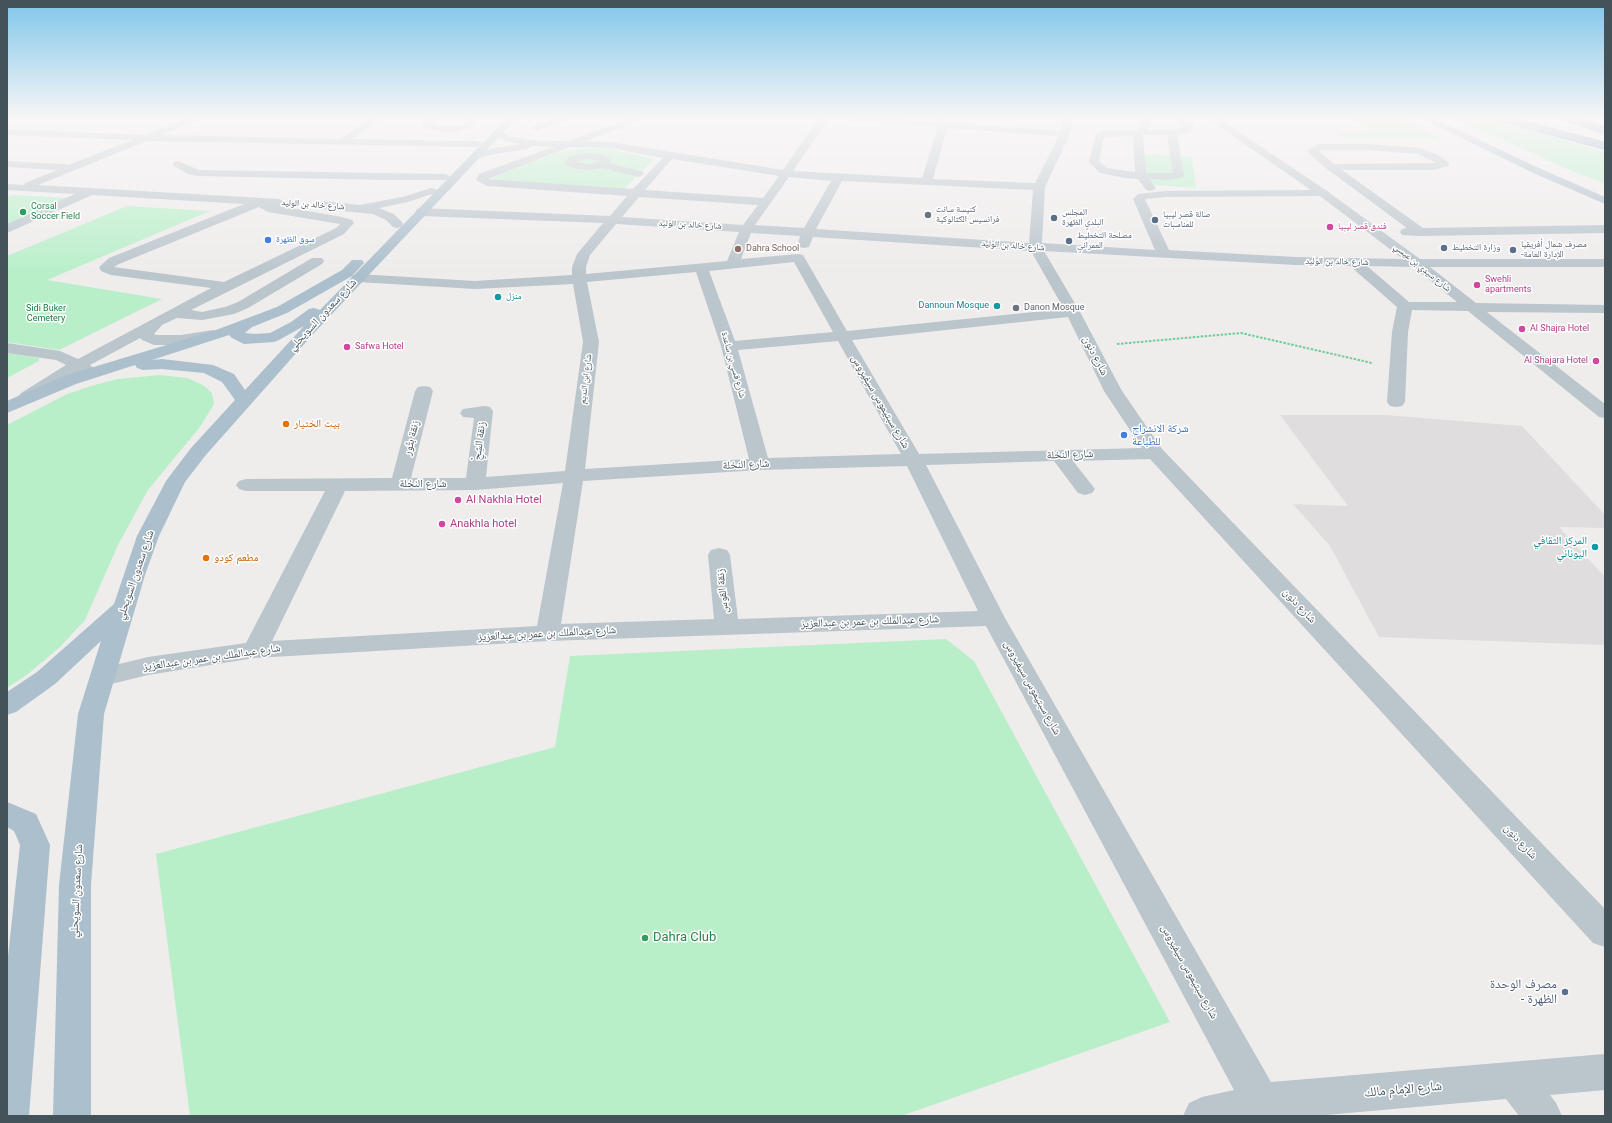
<!DOCTYPE html>
<meta charset="utf-8">
<style>
body{margin:0}
#map{position:relative;width:1612px;height:1123px;overflow:hidden;background:#efecec;font-family:Roboto,sans-serif}
canvas{display:block}
.frame{position:absolute;inset:0;border:8px solid #44525a;pointer-events:none}
</style>
<div id="map">
<canvas width="1612" height="1123"></canvas>
<div class="frame"></div>
</div>
<script>
const ctx = document.querySelector('canvas').getContext('2d');
ctx.lineJoin = 'round';
function fill(path, color) { ctx.fillStyle = color; ctx.fill(path, 'evenodd'); }
const toPath = rows => new Path2D(rows.map(r => 'M' + r).join(''));
function trace(path, color, width, dash) { ctx.strokeStyle = color; ctx.lineWidth = width; ctx.lineCap = dash ? 'butt' : 'round'; ctx.setLineDash(dash || []); ctx.stroke(path); }
function write(font, color, halo, rows, align = 'center') {
  ctx.font = font + ' Roboto,"Noto Naskh Arabic",sans-serif'; ctx.lineWidth = 3; ctx.setLineDash([]); ctx.textBaseline = 'middle'; ctx.strokeStyle = halo; ctx.fillStyle = color; for (const [text, x, y, turn = 0] of rows) {
    ctx.save(); ctx.translate(x, y); ctx.rotate((+turn || 0) * Math.PI / 180); ctx.textAlign = isNaN(turn) ? turn : align; if (halo) ctx.strokeText(text, 0, 0); ctx.fillText(text, 0, 0); ctx.restore();
  }
}
fill(toPath([
 [1280,415,1385,415,1522,426,1605,515,1605,528,1559,527,1605,577,1605,645,1379,637,1330,546,1293,504,1348,506]
]), '#e0ddde');
fill(toPath([
 [1350,118,1398,118,1441,139,1348,139,1333,131,1373,132],
 [1454,118,1488,118,1605,152,1605,183,1574,172],
 [587,148,610,149,654,159,623,190,493,179,496,176,559,152],
 [1142,154,1192,157,1196,188,1143,184],
 [13,195,70,198,7,225,7,197],
 [127,206,210,211,47,280,162,299,59,350,7,342,7,256],
 [7,353,39,358,39,361,7,378],
 [160,375,187,378,203,385,212,393,214,404,200,427,148,490,118,545,85,620,61,646,28,674,7,688,7,425,67,394,91,386,117,379],
 [946,639,974,661,1170,1022,901,1116,190,1116,156,854,555,747,570,656]
]), '#b8efc9');
const highway = toPath([
 [1496,118,1511,118,1605,143,1605,149,1498,120,1496,118],
 [1561,118,1575,118,1605,127,1605,133,1563,120,1561,118]
]);
trace(highway, '#6e8fa9', 2);
trace(toPath([
 [1117,344,1241,333,1372,363]
]), '#70cd97', 2, [2.5, 1.5]);
fill(toPath([
 [188,118,201,118,199,120,161,135,340,139,371,118,382,118,352,139,477,141,482,144,477,147,147,141,38,185,279,199,283,201,285,203,283,205,279,206,342,217,352,220,354,223,344,234,191,310,202,312,225,307,238,302,312,258,322,258,324,261,322,264,248,308,234,314,202,320,177,318,162,325,154,334,156,335,181,335,213,330,218,332,221,335,218,338,181,345,154,345,142,340,140,338,90,365,97,371,95,375,89,376,78,372,33,401,27,402,21,401,18,397,21,393,66,365,56,360,7,353,7,343,60,351,78,359,211,288,111,275,101,271,99,267,109,258,244,204,92,195,7,233,7,224,75,194,7,190,7,184,24,185,25,183,57,170,7,167,7,161,64,164,68,165,132,140,7,135,7,129,145,135,188,118],
 [259,207,268,212,340,224,336,228,224,282,114,267,119,264,259,207],
 [429,118,443,118,432,124,441,126,456,126,463,124,470,118,480,118,469,128,457,132,441,132,423,127,421,125,423,123,426,119,429,118],
 [556,118,570,118,568,120,539,130,536,131,531,128,533,126,556,118],
 [631,118,644,118,642,120,585,141,611,142,783,170,819,118,829,118,793,171,922,178,938,127,852,121,847,118,888,118,939,122,940,118,950,118,948,122,1061,131,1063,118,1073,118,1070,134,1045,187,1042,243,1155,250,1133,199,1138,194,1165,191,1311,190,1207,118,1218,118,1327,191,1420,259,1605,259,1605,267,1430,267,1476,303,1605,305,1605,313,1487,312,1605,404,1605,418,1599,417,1468,311,1412,310,1408,332,1405,402,1402,406,1396,407,1390,406,1387,402,1392,332,1397,307,1350,266,1296,265,1044,251,1080,312,1122,391,1162,449,1605,909,1605,947,1593,943,1150,459,1073,461,1095,489,1092,493,1085,495,1078,493,1054,461,926,465,1005,618,1271,1082,1605,1054,1605,1090,1550,1095,1556,1103,1562,1116,1519,1116,1506,1099,1315,1116,1183,1116,1189,1103,1202,1097,1234,1090,986,626,548,641,255,658,148,675,103,686,94,683,90,677,94,671,103,668,148,657,246,643,325,491,246,491,239,489,236,485,239,481,246,479,392,478,415,391,418,387,424,386,430,387,433,391,411,478,466,478,474,418,463,417,460,413,463,409,484,406,490,407,493,411,486,477,565,471,583,342,573,284,475,289,358,282,353,281,351,278,353,275,358,274,475,281,572,275,572,267,577,254,603,223,421,216,417,215,415,212,417,209,421,208,610,216,627,196,487,186,476,180,479,174,553,147,532,146,527,149,495,154,475,159,470,156,471,154,494,148,520,144,506,141,494,135,492,133,494,131,497,130,512,137,532,140,568,141,631,118],
 [947,128,1059,136,1035,183,933,179,947,128],
 [570,147,611,148,663,158,633,189,488,179,570,147],
 [672,159,779,176,763,198,645,190,672,159],
 [789,177,831,181,804,228,755,225,789,177],
 [842,181,1033,190,1029,243,816,229,842,181],
 [1320,196,1403,259,1296,257,1169,250,1145,199,1165,197,1320,196],
 [639,197,758,205,743,225,622,217,639,197],
 [616,224,739,232,727,261,586,274,586,267,590,255,616,224],
 [751,233,800,236,798,244,799,247,804,248,809,247,813,237,1031,251,1064,309,847,331,803,255,798,254,741,259,751,233],
 [794,262,833,332,735,341,709,271,794,262],
 [1367,266,1414,267,1457,302,1409,302,1367,266],
 [696,272,721,346,749,459,585,469,599,342,587,282,696,272],
 [1068,317,1104,391,1142,448,919,454,852,340,1068,317],
 [838,341,901,454,768,458,738,350,838,341],
 [907,466,978,611,738,619,730,555,727,550,719,548,711,550,708,555,714,619,561,624,583,481,760,470,907,466],
 [563,483,537,626,272,641,345,491,475,490,563,483],
 [1175,118,1186,118,1195,126,1190,133,1177,134,1184,175,1183,177,1168,180,1149,179,1156,188,1154,190,1150,191,1146,190,1138,179,1125,178,1100,173,1089,162,1096,134,1103,131,1136,130,1141,125,1142,120,1145,119,1148,120,1151,125,1147,130,1184,128,1185,127,1175,118],
 [1143,135,1167,135,1173,173,1146,173,1143,135],
 [1133,136,1135,172,1107,168,1099,161,1104,137,1133,136],
 [1319,144,1369,144,1420,148,1438,155,1448,162,1449,164,1448,166,1434,170,1342,170,1423,228,1605,225,1605,233,1420,236,1402,235,1400,232,1402,229,1407,228,1327,169,1309,153,1308,151,1309,149,1319,144],
 [1321,150,1369,150,1418,154,1436,163,1334,164,1319,151,1321,150],
 [586,153,604,155,611,160,609,163,643,172,644,174,639,177,602,168,590,170,577,169,565,165,564,163,569,157,586,153],
 [586,159,598,160,600,161,590,164,576,162,586,159],
 [178,161,199,170,446,174,451,177,446,180,383,180,199,176,188,174,174,166,173,164,174,162,178,161],
 [431,188,435,189,437,191,435,193,408,202,379,208,394,214,401,221,403,224,401,227,397,228,393,227,386,220,373,214,322,209,318,207,316,205,318,203,322,201,360,205,402,197,431,188]
]), '#bac5cc');
fill(toPath([
 [507,118,517,118,314,333,205,456,185,482,159,536,145,575,104,714,91,885,91,1116,53,1116,59,885,78,714,101,641,55,684,16,712,7,715,7,692,37,672,114,604,137,536,166,481,191,448,235,400,222,382,204,373,162,369,143,370,137,368,135,365,76,384,7,413,7,401,64,376,216,330,277,307,342,270,352,260,362,260,364,263,352,276,287,313,252,327,245,333,255,334,270,333,291,322,309,309,314,308,320,310,507,118],
 [304,326,245,390,234,374,213,365,162,359,152,360,229,335,232,338,244,344,274,342,279,340,304,326],
 [1421,118,1433,118,1539,168,1605,197,1605,204,1531,172,1421,118],
 [7,802,36,814,50,845,29,1116,7,1116,7,966,20,845,14,831,7,827,7,802]
]), '#abbfcc');
fill(highway, '#82a4bd');
const sky = ctx.createLinearGradient(0, 0, 0, 275);
sky.addColorStop(0, '#80c6ea');
sky.addColorStop(0.43, '#f8f6f6');
sky.addColorStop(1, '#f8f6f600');
ctx.fillStyle = sky;
ctx.fillRect(0, 0, 1612, 275);
for (const [x, y, r, color] of [
 [23,212,4,"#2e9e5b"],
 [928,215,4,"#6b7280"],
 [1054,218,4,"#5c6f8a"],
 [1155,220,4,"#5c6f8a"],
 [1330,227,4,"#d1479c"],
 [268,240,4,"#3f7fe0"],
 [1069,241,4,"#5c6f8a"],
 [1444,248,4,"#5c6f8a"],
 [738,249,4,"#8d6e63"],
 [1513,250,4,"#5c6f8a"],
 [1477,285,4,"#d1479c"],
 [498,297,4,"#0f9aa8"],
 [997,306,4,"#0f9aa8"],
 [1016,308,4,"#6b7280"],
 [1522,329,4,"#d1479c"],
 [347,347,4,"#d1479c"],
 [1596,361,4,"#d1479c"],
 [286,424,4,"#e8710a"],
 [1124,435,4,"#3f7fe0"],
 [458,500,4,"#d1479c"],
 [442,524,4,"#d1479c"],
 [1595,547,4,"#0f9aa8"],
 [206,558,4,"#e8710a"],
 [645,938,4,"#2e9e5b"],
 [1565,992,4,"#5c6f8a"]
]) { const dot = new Path2D(); dot.arc(x, y, r, 0, 2 * Math.PI); ctx.fillStyle = color; ctx.fill(dot); trace(dot, '#fff', 1.5); }
write('9px', '#44525a', '#fff', [
 ["شارع خالد بن الوليد",313,205,4],
 ["شارع خالد بن الوليد",690,225,3],
 ["شارع خالد بن الوليد",1013,246,4],
 ["شارع خالد بن الوليد",1337,262,1],
 ["شارع سيدي بن عيسي",1422,268,39],
 ["شارع قسي بن ساعدة",733,365,74],
 ["شارع ابن النديم",586,379,-83]
]);
write('9px', '#27864d', '#fff', [
 ["Corsal",31,207],
 ["Soccer Field",31,217]
], 'left');
write('9px', '#5b616d', '#fff', [
 ["كنيسة سانت",936,210],
 ["فرانسيس الكثالوكية",936,220],
 ["Danon Mosque",1024,308]
], 'left');
write('9px', '#4e5e75', '#fff', [
 ["المجلس",1062,213],
 ["البلدي الظهرة",1062,223],
 ["صالة قصر ليبيا",1163,215],
 ["للمناسبات",1163,225],
 ["مصلحة التخطيط",1077,236],
 ["العمراني",1077,246],
 ["مصرف شمال أفريقيا",1521,245],
 ["-الإدارة العامة",1521,255],
 ["وزارة التخطيط",1452,248]
], 'left');
write('9px', '#b23c85', '#fff', [
 ["فندق قصر ليبيا",1338,227],
 ["Swehli",1485,280],
 ["apartments",1485,290],
 ["Al Shajra Hotel",1530,329],
 ["Safwa Hotel",355,347],
 ["Al Shajara Hotel",1588,361,"right"]
], 'left');
write('9px', '#366cbe', '#fff', [
 ["سوق الظهرة",276,240]
], 'left');
write('9px', '#785e54', '#fff', [
 ["Dahra School",746,249]
], 'left');
write('9px', '#0d838f', '#fff', [
 ["منزل",506,297],
 ["Dannoun Mosque",989,306,"right"]
], 'left');
write('9px', '#157c3f', '#fff', [
 ["Sidi Buker",46,309],
 ["Cemetery",46,319]
]);
write('11px', '#44525a', '#fff', [
 ["شارع سعدون السويحلي",323,315,-47],
 ["شارع دنون",1095,356,63],
 ["شارع سبتيموس سيفيروس",880,402,60],
 ["زنقة بتٌور",412,438,-76],
 ["ْزنقة الشِحٍ",480,441,-83],
 ["شارع النخلة",1070,455,-2],
 ["شارع النخلة",746,465,-3],
 ["شارع النخلة",423,484],
 ["شارع سعدون السويحلي",136,575,-71],
 ["زنقة القوس",723,591,-96],
 ["شارع دنون",1299,606,47],
 ["شارع عبدالملك بن عمر بن عبدالعزيز",870,622,-2],
 ["شارع عبدالملك بن عمر بن عبدالعزيز",547,634,-3],
 ["شارع عبدالملك بن عمر بن عبدالعزيز",212,658,-8],
 ["شارع سبتيموس سيفيروس",1032,688,61],
 ["شارع دنون",1520,842,47],
 ["شارع سعدون السويحلي",77,891,-87],
 ["شارع سبتيموس سيفيروس",1189,972,61]
]);
write('11px', '#c56008', '#fff', [
 ["بيت الختيار",294,424],
 ["مطعم كودو",214,558]
], 'left');
write('11px', '#366cbe', '#fff', [
 ["شركة الانشراح",1132,429],
 ["للطباعة",1132,442]
], 'left');
write('11px', '#b23c85', '#fff', [
 ["Al Nakhla Hotel",466,500],
 ["Anakhla hotel",450,524]
], 'left');
write('11px', '#0d838f', '#fff', [
 ["المركز الثقافي",1587,541],
 ["اليوناني",1587,554]
], 'right');
write('13px', '#27864d', '#fff', [
 ["Dahra Club",653,938]
], 'left');
write('13px', '#4e5e75', '#fff', [
 ["مصرف الوحدة",1557,985],
 ["- الظهرة",1557,1000]
], 'right');
write('13px', '#44525a', '#fff', [
 ["شارع الإمام مالك",1403,1090,-5]
]);
</script>
